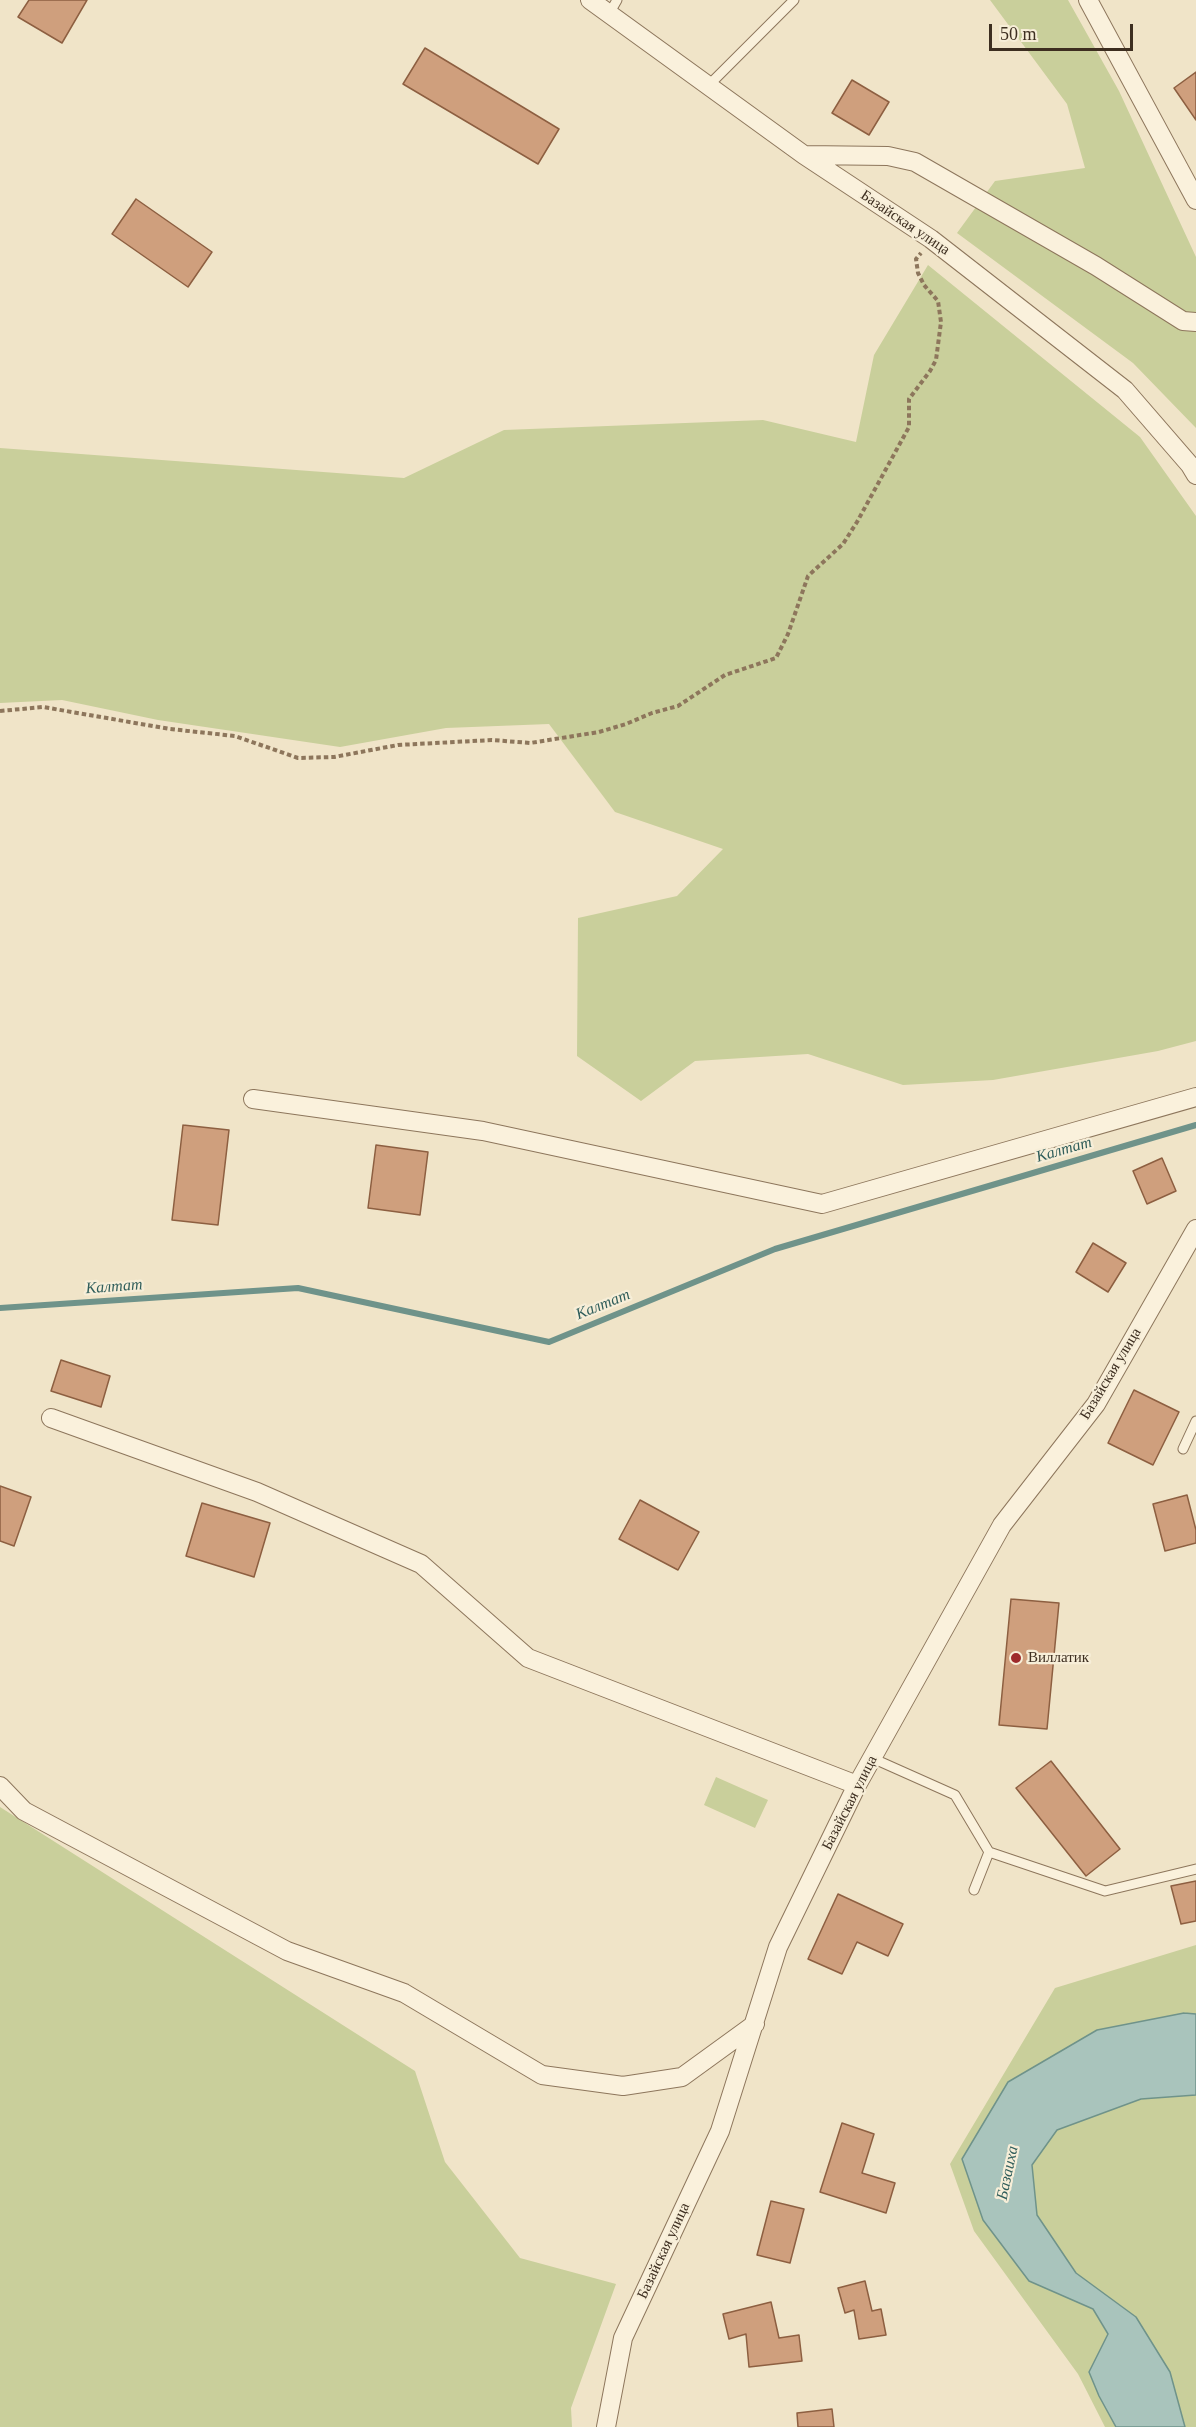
<!DOCTYPE html>
<meta charset="utf-8">
<style>
body{margin:0}
#map{position:relative;width:1196px;height:2427px;overflow:hidden;background:#f0e4c8;font-family:Georgia,serif}
canvas{display:block}
.scale{position:absolute;left:989px;top:24px;width:144px;height:27px;box-sizing:border-box;border:3px solid #3d2e20;border-top:0;padding-left:8px;font-size:18px;line-height:21px;white-space:nowrap;color:#3d2e20;-webkit-text-stroke:4px #f7eed8;paint-order:stroke}
</style>
<div id="map">
<canvas width="1196" height="2427"></canvas>
<div class="scale">50 m</div>
</div>
<script>
const ctx = document.querySelector('canvas').getContext('2d');
ctx.lineJoin = 'round';
function fill(path, color) { ctx.fillStyle = color; ctx.fill(path, 'evenodd'); }
const toPath = rows => new Path2D(rows.map(r => 'M' + r).join(''));
function trace(path, color, width, dash) { ctx.strokeStyle = color; ctx.lineWidth = width; ctx.lineCap = dash ? 'butt' : 'round'; ctx.setLineDash(dash || []); ctx.stroke(path); }
function write(font, color, halo, rows, align = 'center') {
  ctx.font = font + ' Georgia,serif'; ctx.lineWidth = 4.5; ctx.setLineDash([]); ctx.textBaseline = 'middle'; ctx.strokeStyle = halo; ctx.fillStyle = color; for (const [text, x, y, turn = 0] of rows) {
    ctx.save(); ctx.translate(x, y); ctx.rotate((+turn || 0) * Math.PI / 180); ctx.textAlign = isNaN(turn) ? turn : align; if (halo) ctx.strokeText(text, 0, 0); ctx.fillText(text, 0, 0); ctx.restore();
  }
}
fill(toPath([
 [990,0,1068,0,1119,91,1196,257,1196,428,1133,363,957,233,995,181,1085,168,1067,104],
 [928,265,1140,437,1196,516,1196,1041,1158,1051,993,1080,903,1085,808,1054,695,1061,641,1101,577,1056,578,918,677,896,723,849,615,812,549,724,446,728,340,747,158,720,62,700,0,703,0,448,404,478,504,430,763,420,856,442,874,355],
 [716,1777,768,1800,755,1828,704,1805],
 [0,1807,415,2071,445,2162,520,2258,616,2284,571,2408,572,2427,0,2427],
 [1196,1945,1196,2014,1184,2013,1097,2030,1008,2082,962,2159,1029,2281,1093,2309,1108,2335,1089,2372,1099,2396,1116,2427,1105,2427,1078,2374,974,2231,950,2164,1055,1988],
 [1196,2095,1196,2427,1185,2427,1170,2372,1136,2317,1076,2273,1037,2215,1032,2165,1057,2130,1141,2099]
]), '#c9cf9b');
const water = toPath([
 [1184,2013,1196,2014,1196,2095,1141,2099,1057,2130,1032,2165,1037,2215,1076,2273,1136,2317,1170,2372,1185,2427,1116,2427,1099,2396,1089,2372,1108,2334,1093,2309,1029,2281,983,2220,962,2159,1008,2082,1097,2030,1184,2013]
]);
fill(water, '#a9c4bc');
trace(water, '#6f938a', 1.5);
trace(toPath([
 [0,1308,298,1288,549,1342,775,1249,1196,1125]
]), '#6f938a', 6);
const building = toPath([
 [29,0,87,0,62,43,18,17,29,0],
 [425,48,559,129,538,164,403,84,425,48],
 [1196,72,1196,120,1174,88,1196,72],
 [852,80,889,102,869,135,832,113,852,80],
 [136,199,212,252,188,287,112,234,136,199],
 [183,1125,229,1130,218,1225,172,1220,183,1125],
 [376,1145,428,1152,420,1215,368,1208,376,1145],
 [1162,1158,1176,1191,1147,1204,1133,1171,1162,1158],
 [1093,1243,1126,1263,1108,1292,1076,1272,1093,1243],
 [61,1360,110,1376,101,1407,51,1391,61,1360],
 [1134,1390,1179,1412,1153,1465,1108,1443,1134,1390],
 [0,1486,31,1497,14,1546,0,1541,0,1486],
 [1187,1495,1196,1530,1196,1543,1165,1551,1153,1504,1187,1495],
 [640,1500,699,1532,678,1570,619,1539,640,1500],
 [202,1503,270,1523,254,1577,186,1556,202,1503],
 [1011,1599,1059,1603,1047,1729,999,1725,1011,1599],
 [1051,1761,1120,1849,1086,1876,1016,1788,1051,1761],
 [1196,1881,1196,1921,1181,1924,1171,1886,1196,1881],
 [838,1894,903,1924,888,1956,857,1942,842,1974,808,1959,838,1894],
 [842,2123,874,2134,862,2173,895,2183,886,2213,820,2192,842,2123],
 [771,2201,804,2209,790,2263,757,2255,771,2201],
 [865,2281,872,2311,881,2309,886,2335,859,2339,854,2310,845,2313,838,2288,865,2281],
 [771,2302,779,2338,799,2335,802,2361,749,2367,746,2334,729,2339,723,2314,771,2302],
 [832,2409,834,2427,798,2427,797,2413,832,2409]
]);
fill(building, '#cf9f7d');
trace(building, '#8d5f41', 1.5);
const service = toPath([
 [609,14,617,0],
 [708,86,794,0],
 [1183,1449,1196,1421],
 [872,1758,955,1795,989,1852,1105,1891,1196,1869],
 [974,1890,989,1852]
]);
const minor = toPath([
 [590,0,804,155,931,239,1125,390,1190,465,1196,475],
 [1088,0,1196,200],
 [804,155,888,156,915,162,1096,266,1183,321,1196,322],
 [253,1099,483,1131,822,1204,1196,1097],
 [51,1418,257,1492,421,1564,528,1658,857,1785],
 [0,1786,24,1811,287,1951,404,1993,542,2075,623,2086,682,2077,755,2024],
 [606,2427,623,2338,720,2131,778,1947,857,1785,1002,1525,1096,1404,1196,1229]
]);
trace(service, '#8d765c', 11);
trace(minor, '#8d765c', 20);
trace(toPath([
 [0,711,43,707,170,729,235,736,298,758,334,757,398,745,492,740,530,743,599,732,626,724,652,713,678,706,725,675,776,658,788,634,808,576,843,544,857,522,909,427,909,399,930,371,936,360,941,322,938,301,924,285,918,273,916,259,921,253]
]), '#8d765c', 4, [4.5, 3]);
trace(service, '#faf1dc', 9);
trace(minor, '#faf1dc', 18);
for (const [x, y, r, color] of [
 [1016,1658,6,"#9e2a2b"]
]) { const dot = new Path2D(); dot.arc(x, y, r, 0, 2 * Math.PI); ctx.fillStyle = color; ctx.fill(dot); trace(dot, '#f7eed8', 2); }
write('15px', '#3d2e20', '#f7eed8', [
 ["Базайская улица",905,223,34],
 ["Базайская улица",1111,1374,-59],
 ["Базайская улица",850,1803,-63],
 ["Базайская улица",664,2251,-65]
]);
write('15px', '#3d2e20', '#f7eed8', [
 ["Виллатик",1028,1658]
], 'left');
write('italic 16px', '#2f5d5a', '#f7eed8', [
 ["Калтат",1064,1150,-16],
 ["Калтат",114,1287,-4],
 ["Калтат",603,1305,-22],
 ["Базаиха",1008,2173,-78]
]);
</script>
